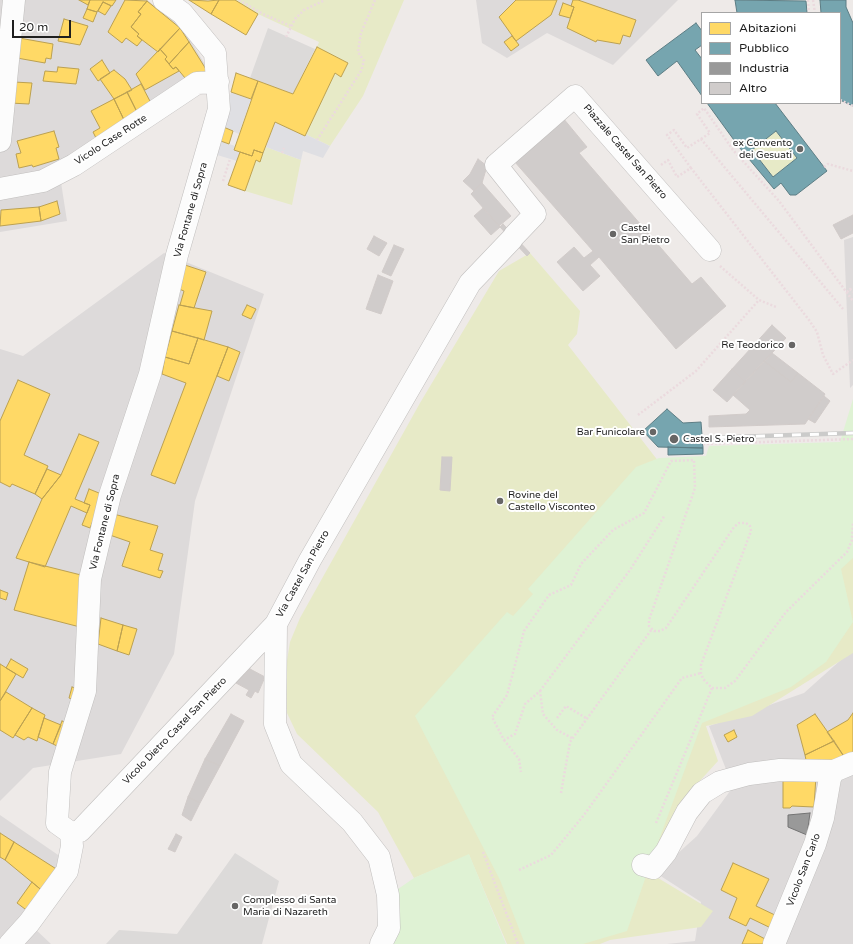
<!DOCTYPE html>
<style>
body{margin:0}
#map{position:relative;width:853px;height:944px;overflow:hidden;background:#eeeae8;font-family:"Varela Round",sans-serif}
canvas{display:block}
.legend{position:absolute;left:701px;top:12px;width:140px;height:92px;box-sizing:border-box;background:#fff;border:1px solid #a5a5a5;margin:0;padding:5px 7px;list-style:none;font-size:12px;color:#1f1f1f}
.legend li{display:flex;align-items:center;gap:8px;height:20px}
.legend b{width:20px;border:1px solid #a5a5a5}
.scale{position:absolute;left:12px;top:20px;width:59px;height:18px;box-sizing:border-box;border:2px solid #1f1f1f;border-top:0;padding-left:5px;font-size:12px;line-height:14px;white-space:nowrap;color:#1f1f1f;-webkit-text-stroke:3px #fff;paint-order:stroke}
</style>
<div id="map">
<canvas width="853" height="944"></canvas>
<ul class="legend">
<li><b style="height:11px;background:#ffd966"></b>Abitazioni</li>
<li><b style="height:11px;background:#76a5af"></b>Pubblico</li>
<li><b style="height:11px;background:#999"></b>Industria</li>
<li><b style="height:11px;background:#d0cccb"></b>Altro</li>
</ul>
<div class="scale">20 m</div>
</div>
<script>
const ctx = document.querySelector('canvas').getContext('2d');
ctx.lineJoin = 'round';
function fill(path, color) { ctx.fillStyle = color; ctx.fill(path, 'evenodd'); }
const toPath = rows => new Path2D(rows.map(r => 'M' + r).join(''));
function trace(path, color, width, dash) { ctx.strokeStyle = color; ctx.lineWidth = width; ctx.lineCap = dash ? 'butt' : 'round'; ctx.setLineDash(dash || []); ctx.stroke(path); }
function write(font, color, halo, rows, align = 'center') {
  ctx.font = font + ' "Varela Round",sans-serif'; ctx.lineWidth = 4; ctx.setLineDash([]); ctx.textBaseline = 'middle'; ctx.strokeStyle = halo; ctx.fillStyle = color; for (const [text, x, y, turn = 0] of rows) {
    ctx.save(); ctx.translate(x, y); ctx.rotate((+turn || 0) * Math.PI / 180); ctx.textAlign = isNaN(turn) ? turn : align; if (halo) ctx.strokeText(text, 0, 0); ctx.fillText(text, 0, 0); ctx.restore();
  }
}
fill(toPath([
 [0,0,147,0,181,25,212,76,58,163,67,221,0,232],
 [476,0,678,0,613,65,547,33,507,58,482,43],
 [853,237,853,385,850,388,844,240],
 [164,253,264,294,195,501,174,654,121,754,33,768,0,801,0,349,23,356],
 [853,649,853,944,667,944,695,941,701,902,656,873,697,836,733,787,709,726,804,693],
 [0,815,77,868,33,927,51,944,0,944]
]), '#dddada');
fill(toPath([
 [268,28,315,49,293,94,250,78],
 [235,853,279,881,262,944,106,944,119,930,177,934]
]), '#dcdad9');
fill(toPath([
 [235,0,404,0,363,96,330,146,305,134,335,73,341,77,348,63,317,47,319,42,258,14],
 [776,131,797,158,773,177,752,150],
 [266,147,301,160,292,205,245,191,256,160,260,162],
 [530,253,580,311,577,334,568,345,659,462,853,446,853,653,752,716,706,726,718,761,687,795,653,875,713,911,701,927,610,940,600,944,507,944,469,855,414,878,378,812,297,734,287,713,285,673,290,642,300,618,420,403,499,271]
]), '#e7eac7');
fill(toPath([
 [853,399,853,558,841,569,853,622,826,662,791,687,702,723,653,856,627,931,583,944,525,944,500,880,415,716,507,612,513,616,533,594,528,589,636,467,659,458,706,456,709,446,840,442],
 [469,854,506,944,392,944,398,889,414,878]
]), '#dff2d4');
fill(toPath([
 [231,92,251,99,239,134,221,126],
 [275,122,305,134,330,146,323,158,303,151,301,160,266,147],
 [218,140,235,146,234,150,240,152,237,161,214,154]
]), '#dfdfe3');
const homes = toPath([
 [79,0,90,0,88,5,79,0],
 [90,0,116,0,112,6,103,2,97,12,87,9,90,0],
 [125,0,147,1,138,12,141,14,131,27,139,34,137,36,142,40,137,46,126,38,122,43,108,32,125,0],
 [189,0,208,1,219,0,211,14,189,0],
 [219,0,235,0,258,14,246,35,211,14,219,0],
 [516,0,557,0,551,15,516,41,499,17,516,0],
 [573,0,578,0,636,20,630,37,623,35,620,44,597,40,596,42,567,28,574,7,571,6,573,0],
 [147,1,180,28,158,52,137,36,139,34,131,27,141,14,138,12,147,1],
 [103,2,111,6,105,15,98,11,103,2],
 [563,3,574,7,570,18,559,15,563,3],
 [87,9,97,12,93,22,83,18,87,9],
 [64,19,88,26,80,45,58,41,64,19],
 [180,28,189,42,169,64,165,59,167,57,160,49,180,28],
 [512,36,519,45,511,51,504,42,512,36],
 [19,38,53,44,51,59,46,58,45,63,17,58,19,38],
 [189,42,209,74,190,84,176,67,173,69,169,64,189,42],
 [317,47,348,63,341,77,335,73,305,136,275,122,263,153,254,150,252,156,234,150,258,81,293,94,317,47],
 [160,49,167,57,165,59,173,69,176,67,179,71,145,90,136,74,160,49],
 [102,60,110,73,98,81,90,69,102,60],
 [58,67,79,69,76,84,43,81,45,71,57,72,58,67],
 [114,70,125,79,132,90,114,99,100,79,114,70],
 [236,73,258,81,251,99,231,92,236,73],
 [14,82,32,83,29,104,10,103,14,82],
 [141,84,152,105,138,114,127,92,141,84],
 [127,92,138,114,125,122,114,99,127,92],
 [114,99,125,122,96,138,93,132,100,128,91,111,114,99],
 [221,126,233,131,229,144,218,140,221,126],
 [54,131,59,147,56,148,59,159,33,167,32,165,19,168,16,154,21,153,17,141,54,131],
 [254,150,263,153,260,162,256,160,245,191,228,185,240,152,252,156,254,150],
 [57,201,60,214,41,221,39,207,57,201],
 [39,207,41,221,0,226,1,210,39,207],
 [185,265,206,272,194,308,180,305,184,291,179,289,185,265],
 [179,305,212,311,204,340,172,331,179,305],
 [247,305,256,309,251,319,242,315,247,305],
 [172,331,198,338,189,364,165,357,172,331],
 [198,338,228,347,175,484,151,475,186,383,162,374,165,357,189,364,198,338],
 [228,347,240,352,229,381,217,376,228,347],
 [18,380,50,394,24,455,48,466,35,494,12,484,10,487,0,482,0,421,18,380],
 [79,434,99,442,75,499,90,505,87,513,71,506,45,567,16,558,42,499,61,475,79,434],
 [47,469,61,475,42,499,35,494,47,469],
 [89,489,104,495,90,528,82,525,90,505,84,503,89,489],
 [110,513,158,526,150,550,163,554,158,570,163,571,160,578,122,566,130,542,104,533,110,513],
 [29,562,85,576,80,627,14,610,29,562],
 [0,590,8,593,6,600,0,598,0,590],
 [101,618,123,625,117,651,98,644,101,618],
 [123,625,137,629,129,655,117,651,123,625],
 [11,659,28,669,23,678,6,668,11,659],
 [0,664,16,674,0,701,0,664],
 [72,687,81,690,78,701,69,698,72,687],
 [6,692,32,708,13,738,0,730,0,701,6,692],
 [32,708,45,715,37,741,28,737,24,740,15,735,32,708],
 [853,713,853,758,847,761,827,732,848,720,853,713],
 [815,714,834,741,805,755,797,725,815,714],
 [44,718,61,725,53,744,38,737,44,718],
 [62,721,71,725,63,749,53,744,62,721],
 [734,730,737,737,728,742,724,735,734,730],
 [834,741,847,761,807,765,805,755,834,741],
 [816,776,814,807,792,806,790,808,783,808,783,777,816,776],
 [0,833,14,842,5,860,0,857,0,833],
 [14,842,61,872,45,893,5,860,14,842],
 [733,863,769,879,756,906,777,916,773,929,750,918,746,926,729,918,737,898,721,890,733,863],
 [32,882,45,893,29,912,17,903,32,882],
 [748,930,767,940,765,944,742,944,748,930]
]);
fill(homes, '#ffd966');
trace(homes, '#bca151', 1);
const public = toPath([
 [735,0,806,1,807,13,737,13,735,0],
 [820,0,846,0,846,7,853,23,853,106,840,100,840,13,821,13,820,0],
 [696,23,702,31,702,45,695,50,702,59,702,96,677,61,658,76,646,60,696,23],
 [707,103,775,103,827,171,796,195,790,195,781,183,774,189,739,147,707,103],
 [776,131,797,158,773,177,752,150,776,131],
 [667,409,683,423,701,422,703,448,658,447,643,431,667,409],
 [668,447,703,448,703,454,668,455,668,447]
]);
fill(public, '#76a5af');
trace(public, '#5c7d84', 1);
const industry = toPath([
 [810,813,807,835,788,827,788,815,810,813]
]);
fill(industry, '#999');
trace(industry, '#747474', 1);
const building = toPath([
 [563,118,587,147,579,153,692,284,701,277,726,306,676,349,599,257,590,265,600,276,583,291,557,262,574,247,584,258,593,251,514,161,563,118],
 [478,159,487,166,482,183,474,191,463,181,470,174,478,159],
 [482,183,511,216,499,226,471,194,482,183],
 [483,208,500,227,491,235,474,216,483,208],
 [853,215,853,233,841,239,833,225,853,215],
 [503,224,530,253,527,256,500,227,503,224],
 [374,236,387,243,379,256,367,249,374,236],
 [394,245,404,249,391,276,382,272,394,245],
 [378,275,393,281,381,314,366,309,378,275],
 [772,325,786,338,745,382,732,369,772,325],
 [772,353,798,373,791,382,764,361,772,353],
 [764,361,791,382,798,373,825,394,805,424,709,427,709,416,746,414,750,410,733,395,764,361],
 [732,369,745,382,727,402,713,390,732,369],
 [824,396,830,401,815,423,808,419,824,396],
 [442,457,452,457,450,491,440,490,442,457],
 [250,669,265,677,258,693,255,691,251,698,246,695,249,690,236,683,250,669],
 [231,714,244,721,220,766,205,759,231,714],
 [205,759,220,766,200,803,188,797,205,759],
 [188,797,200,803,191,821,182,815,188,797],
 [176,834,182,837,175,852,168,849,176,834]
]);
fill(building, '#d0cccb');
trace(building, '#d1cbc9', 1);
const minor = toPath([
 [0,141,14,0],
 [0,189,43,181,74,165,197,83,218,82],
 [514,236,535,214,496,165,575,96,710,250],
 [71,833,57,823,60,772,85,691,90,579,110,495,150,374,177,255,219,109,215,53,182,13,164,0],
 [71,833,80,831,276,624],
 [643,865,653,868,666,852,687,812,702,793,720,782,749,774,780,770,834,771,853,763],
 [10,944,29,923,67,871,72,846,71,833],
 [381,944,389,928,388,895,379,857,352,822,291,764,275,724,276,624,310,560,470,283,512,239],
 [774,944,815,844,823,818,830,778,834,771]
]);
trace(minor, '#c1bfbe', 23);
trace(toPath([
 [239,0,263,14,291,26],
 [808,0,809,13],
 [813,0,815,13],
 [286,37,295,19,304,10,325,0],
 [840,100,853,106],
 [701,139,710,133,697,114,704,108,733,150,779,201,853,301],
 [317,140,361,71,364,61,358,52,361,33,375,0],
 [282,153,284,148],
 [661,165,668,160,677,177,691,168,809,320,817,332,823,355,833,374,853,360],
 [824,167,828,164,853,171],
 [691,168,667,135,674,130,687,148,701,139,843,309],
 [223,181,230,159],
 [720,266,759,300,776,307],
 [847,292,850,289,853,292],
 [638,415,696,371,759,300],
 [703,444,853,439],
 [540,691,630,570,665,515],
 [557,718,566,706,586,718],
 [572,738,557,730,543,714,540,691,525,704,515,734,504,740,492,717,507,695,524,631,549,595,571,585,581,564,613,530,644,513,671,461,694,460,695,488,649,620,649,626,654,631,660,631,666,628,734,527,739,523,746,523,750,526,751,531,701,665,701,673,703,679,712,688,725,688,735,681,786,612,847,552,852,540,853,523],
 [504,740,519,759,521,772],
 [561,793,570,742,652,629],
 [656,823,712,688],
 [483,852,518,944],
 [519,870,551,855,584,815,682,678,701,673]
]), '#ebdade', 2.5, [2, 2]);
trace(minor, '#fcfcfc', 22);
const rail = toPath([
 [702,438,853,433]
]);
trace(rail, '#cbcbca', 4.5);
trace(rail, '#fff', 3, [9]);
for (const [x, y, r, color] of [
 [800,149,4,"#676665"],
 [613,234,4,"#676665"],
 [792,345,4,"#676665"],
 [653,432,4,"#676665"],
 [674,439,5,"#676665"],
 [500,501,4,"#676665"],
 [235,906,4,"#676665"]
]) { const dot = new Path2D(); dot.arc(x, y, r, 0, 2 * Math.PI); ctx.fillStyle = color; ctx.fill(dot); trace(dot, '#fff', 1.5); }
write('10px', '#1f1f1f', '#fff', [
 ["Vicolo Case Rotte",111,140,-33],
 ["Piazzale Castel San Pietro",625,152,49],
 ["Via Fontane di Sopra",191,210,-74],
 ["Via Fontane di Sopra",105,522,-76],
 ["Via Castel San Pietro",303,574,-61],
 ["Vicolo Dietro Castel San Pietro",175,731,-46],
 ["Vicolo San Carlo",804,870,-69]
]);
write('10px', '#1f1f1f', '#fff', [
 ["ex Convento",792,143,"right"],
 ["dei Gesuati",792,155,"right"],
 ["Castel",621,228],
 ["San Pietro",621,240],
 ["Re Teodorico",784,345,"right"],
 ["Bar Funicolare",645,432,"right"],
 ["Castel S. Pietro",683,439],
 ["Rovine del",508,495],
 ["Castello Visconteo",508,507],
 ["Complesso di Santa",243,900],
 ["Maria di Nazareth",243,912]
], 'left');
</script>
